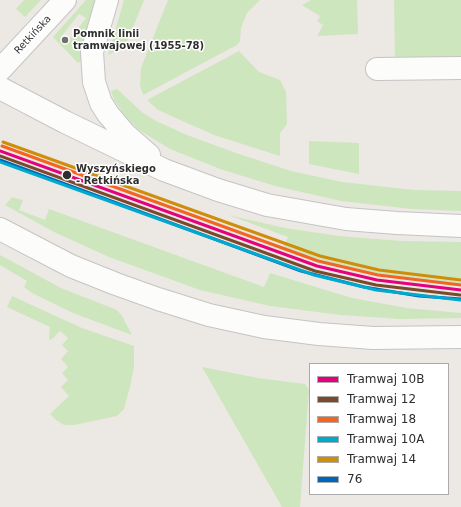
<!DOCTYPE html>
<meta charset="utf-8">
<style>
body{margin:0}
#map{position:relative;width:461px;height:507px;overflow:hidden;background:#ece8e4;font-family:"DejaVu Sans",sans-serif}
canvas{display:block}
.legend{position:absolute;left:309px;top:363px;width:140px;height:132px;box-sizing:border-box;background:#fff;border:1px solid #ababab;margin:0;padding:5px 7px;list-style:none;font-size:12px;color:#2e2e2e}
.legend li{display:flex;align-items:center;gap:8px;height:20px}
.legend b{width:20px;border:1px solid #ababab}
</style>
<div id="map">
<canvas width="461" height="507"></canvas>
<ul class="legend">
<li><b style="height:5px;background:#e5007d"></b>Tramwaj 10B</li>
<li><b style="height:5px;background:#7a4b2a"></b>Tramwaj 12</li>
<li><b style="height:5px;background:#f26522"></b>Tramwaj 18</li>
<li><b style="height:5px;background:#00a9ce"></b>Tramwaj 10A</li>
<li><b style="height:5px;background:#cf8e09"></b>Tramwaj 14</li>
<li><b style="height:5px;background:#0065bd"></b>76</li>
</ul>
</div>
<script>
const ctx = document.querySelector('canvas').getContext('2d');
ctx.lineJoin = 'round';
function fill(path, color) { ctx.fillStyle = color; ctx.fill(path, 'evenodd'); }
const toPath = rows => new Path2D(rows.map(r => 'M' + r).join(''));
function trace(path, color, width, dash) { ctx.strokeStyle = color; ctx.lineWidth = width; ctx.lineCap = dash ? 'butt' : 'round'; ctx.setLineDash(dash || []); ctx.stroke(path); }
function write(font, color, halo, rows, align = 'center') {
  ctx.font = font + ' "DejaVu Sans",sans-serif'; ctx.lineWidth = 3; ctx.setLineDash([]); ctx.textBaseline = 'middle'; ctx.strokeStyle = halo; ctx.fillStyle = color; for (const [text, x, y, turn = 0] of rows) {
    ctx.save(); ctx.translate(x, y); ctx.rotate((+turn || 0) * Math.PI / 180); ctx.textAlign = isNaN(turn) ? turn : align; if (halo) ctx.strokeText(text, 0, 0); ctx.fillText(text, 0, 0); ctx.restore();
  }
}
fill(toPath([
 [24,0,41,0,25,17,16,9],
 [86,0,96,0,83,41,81,61,78,63,53,37],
 [79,14,86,18,66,44,60,38],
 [124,0,144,0,125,47,108,55],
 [168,0,260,0,247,13,241,28,240,41,237,45,143,95,140,85,141,68],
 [311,0,357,0,358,34,317,36,323,25,317,21,320,16,302,5],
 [394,0,461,0,461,59,395,59],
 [239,51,259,72,280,80,286,92,287,124,280,133,280,156,214,135,158,110,147,100],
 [117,89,143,113,156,121,187,135,236,153,291,171,342,182,414,190,461,191,461,211,412,209,341,201,275,186,220,169,170,149,139,130,126,117,114,100,111,91],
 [309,141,359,143,359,174,309,164],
 [12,197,23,200,19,210,45,220,49,209,264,287,270,273,352,298,407,308,461,313,461,318,400,319,341,315,270,306,200,290,109,257,54,232,5,205],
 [228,215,285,228,339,236,402,241,461,242,461,285,412,280,369,274,316,260,283,248,288,237],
 [0,255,61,288,117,310,122,316,132,335,73,313,32,293,24,287,27,281,0,265],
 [12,296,82,328,134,346,134,367,130,387,124,409,117,416,74,425,64,425,56,420,50,414,69,396,61,387,68,380,62,373,68,367,61,359,68,351,62,345,68,338,60,331,51,340,49,339,50,327,7,307],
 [202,367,258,378,305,384,309,390,300,507,282,507]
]), '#cee6be');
const minor = toPath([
 [377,69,461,68]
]);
const tertiary = toPath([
 [107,0,92,52,94,82,101,103,108,114,125,134,149,155],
 [0,70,65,0],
 [0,88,65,122,164,170,218,190,267,205,346,219,397,223,461,226],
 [0,229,71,266,116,284,158,299,209,315,264,327,319,334,373,338,461,337]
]);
trace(minor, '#c5c4c5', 24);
trace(tertiary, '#c5c4c5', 24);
trace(minor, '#fcfcfb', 22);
trace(tertiary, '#fcfcfb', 22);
trace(toPath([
 [0,160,301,271,364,287,419,296,461,299]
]), '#0065bd', 3);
trace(toPath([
 [0,151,317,266,377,280,461,290]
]), '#e5007d', 3);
trace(toPath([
 [0,156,315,271,376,285,460,295]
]), '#7a4b2a', 3);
trace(toPath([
 [2,146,318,261,378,275,461,285]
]), '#f26522', 3);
trace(toPath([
 [0,162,314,275,376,290,460,300]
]), '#00a9ce', 3);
trace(toPath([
 [3,142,320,256,379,270,461,280]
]), '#cf8e09', 3);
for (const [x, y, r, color] of [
 [65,40,4,"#706f6e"],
 [67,175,5,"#2e2e2e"]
]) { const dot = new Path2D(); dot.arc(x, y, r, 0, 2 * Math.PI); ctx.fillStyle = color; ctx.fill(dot); trace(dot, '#fff', 1.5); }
write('bold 10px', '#2e2e2e', '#fff', [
 ["Pomnik linii",73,34],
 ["tramwajowej (1955-78)",73,46]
], 'left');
write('10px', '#2e2e2e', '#fff', [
 ["Retkińska",33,35,-47]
]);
write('bold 10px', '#2e2e2e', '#fff', [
 ["Wyszyńskiego",76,169],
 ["- Retkińska",76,181]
], 'left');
</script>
